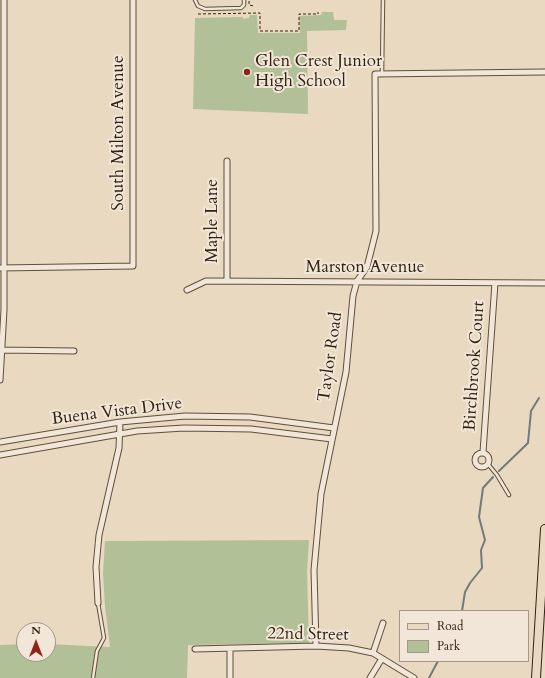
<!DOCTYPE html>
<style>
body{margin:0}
#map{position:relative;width:545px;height:678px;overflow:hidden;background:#e9d9c1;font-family:Cardo,serif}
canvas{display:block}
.legend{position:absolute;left:399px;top:610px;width:130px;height:52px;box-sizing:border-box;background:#f1e6d7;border:1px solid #a49787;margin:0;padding:5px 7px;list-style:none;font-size:12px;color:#312110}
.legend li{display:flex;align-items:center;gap:8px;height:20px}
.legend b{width:20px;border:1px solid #a49787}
.north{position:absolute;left:16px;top:622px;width:40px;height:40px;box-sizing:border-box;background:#f1e6d7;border:1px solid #a49787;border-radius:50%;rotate:0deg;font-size:11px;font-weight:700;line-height:16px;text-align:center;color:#312110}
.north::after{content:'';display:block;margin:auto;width:14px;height:18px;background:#8f2418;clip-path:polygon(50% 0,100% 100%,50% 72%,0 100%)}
</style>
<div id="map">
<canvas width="545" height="678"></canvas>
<ul class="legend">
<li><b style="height:5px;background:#e9d9c1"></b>Road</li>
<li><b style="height:11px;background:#b1c097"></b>Park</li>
</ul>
<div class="north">N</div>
</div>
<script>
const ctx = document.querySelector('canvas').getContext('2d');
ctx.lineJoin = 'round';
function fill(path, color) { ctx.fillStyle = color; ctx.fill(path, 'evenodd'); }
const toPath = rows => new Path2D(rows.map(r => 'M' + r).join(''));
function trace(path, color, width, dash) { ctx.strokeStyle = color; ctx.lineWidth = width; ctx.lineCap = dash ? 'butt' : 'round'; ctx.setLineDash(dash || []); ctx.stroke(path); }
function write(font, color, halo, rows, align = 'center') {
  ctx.font = font + ' Cardo,serif'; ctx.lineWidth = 4; ctx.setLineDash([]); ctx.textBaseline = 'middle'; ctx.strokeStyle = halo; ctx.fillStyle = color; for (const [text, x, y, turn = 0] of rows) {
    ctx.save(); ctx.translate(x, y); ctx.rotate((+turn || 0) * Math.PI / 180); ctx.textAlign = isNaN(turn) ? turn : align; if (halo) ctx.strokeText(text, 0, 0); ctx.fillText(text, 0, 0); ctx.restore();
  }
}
fill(toPath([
 [322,12,333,12,334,20,347,20,346,30,307,31,308,114,193,109,195,18,243,17,243,19,249,18,250,15,257,15,258,33,300,33,299,16,321,15],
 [309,540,307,572,309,643,188,645,187,678,0,678,0,645,24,644,24,654,48,654,48,644,110,647,105,606,103,573,105,541]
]), '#b1c097');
trace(toPath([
 [499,471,528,443,531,411,539,398],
 [462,611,465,592,470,583,482,568,481,550,485,540,479,517,483,488,493,477],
 [429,678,438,661]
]), '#727b78', 2);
const lane = toPath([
 [195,0,198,6,205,9,241,8,244,5,244,0],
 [382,73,383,0],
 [488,464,497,475,509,495],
 [93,678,97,651,104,638,98,603]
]);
const street = toPath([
 [0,268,133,266,133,0],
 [227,281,227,161],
 [187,290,206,281,545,283],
 [3,350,74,351],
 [0,380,4,310,4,0],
 [0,442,120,422,185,416,250,417,334,428],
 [483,452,495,283],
 '475 460a7 7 0 1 1 14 0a7 7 0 1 1-14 0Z',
 [0,455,137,431,184,428,251,429,332,439],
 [98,603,96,567,99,535,119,448,120,422],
 [316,646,314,570,321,494,346,372,353,296,357,281,367,267,376,231,375,74,545,72],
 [230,648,230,678],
 [195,649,316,646,349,648,373,653,414,678],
 [373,653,383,623],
 [370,678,381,660]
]);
const primary = toPath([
 [536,678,545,529]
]);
trace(lane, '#5f4f3c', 4.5);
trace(street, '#5f4f3c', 7);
trace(primary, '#312110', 10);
trace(toPath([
 [249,1,249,5,254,6],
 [198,14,260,13,260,31,299,31,299,14,318,14,318,12]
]), '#312110', 1, [3, 2]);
trace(lane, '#f1e6d7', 2.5);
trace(street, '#f1e6d7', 5);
trace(primary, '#e9d9c1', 8);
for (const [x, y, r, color] of [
 [247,72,4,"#8f2418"]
]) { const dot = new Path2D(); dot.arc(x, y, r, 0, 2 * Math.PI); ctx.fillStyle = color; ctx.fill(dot); trace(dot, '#f1e6d7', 1.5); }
write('17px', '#312110', '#f1e6d7', [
 ["Glen Crest Junior",255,62],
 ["High School",255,82]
], 'left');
write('17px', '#312110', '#f1e6d7', [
 ["South Milton Avenue",119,133,-90],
 ["Maple Lane",213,221,-90],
 ["Marston Avenue",365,268],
 ["Taylor Road",331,357,-82],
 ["Birchbrook Court",475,366,-86],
 ["Buena Vista Drive",117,412,-7],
 ["22nd Street",308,635,1]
]);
</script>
